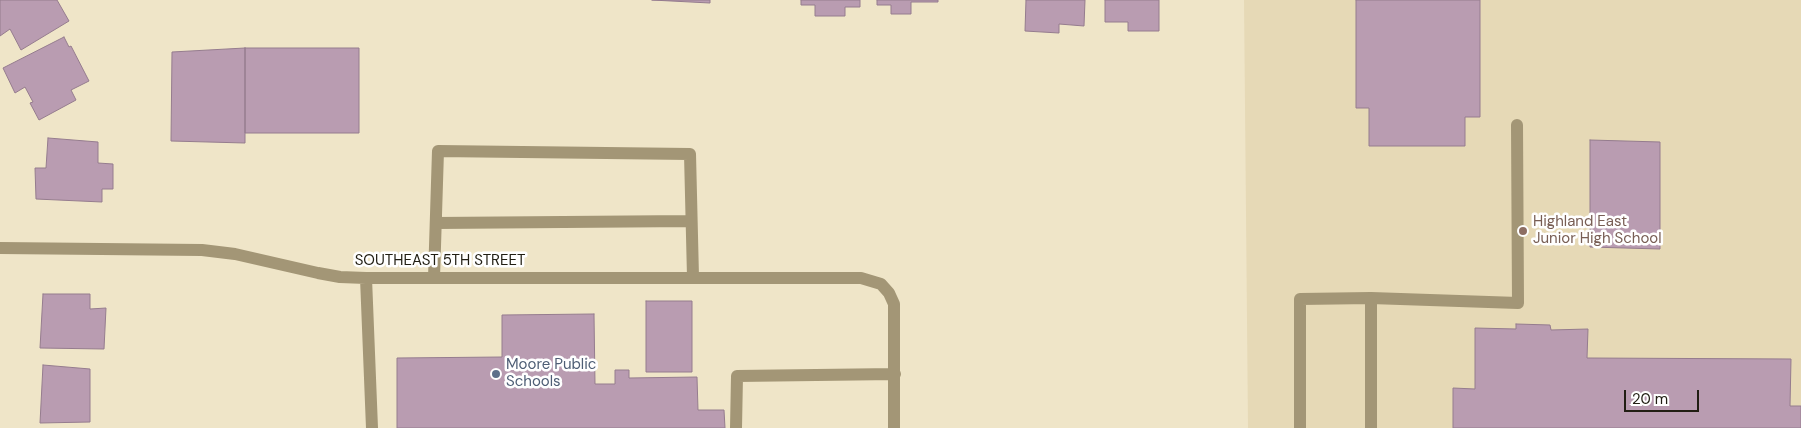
<!DOCTYPE html>
<style>
body{margin:0}
#map{position:relative;width:1801px;height:428px;overflow:hidden;background:#efe5c8;font-family:"DM Sans",sans-serif}
canvas{display:block}
.scale{position:absolute;left:1624px;top:390px;width:75px;height:22px;box-sizing:border-box;border:2px solid #211e13;border-top:0;padding-left:6px;font-size:15px;line-height:18px;white-space:nowrap;color:#211e13;-webkit-text-stroke:4px #fff;paint-order:stroke}
</style>
<div id="map">
<canvas width="1801" height="428"></canvas>
<div class="scale">20 m</div>
</div>
<script>
const ctx = document.querySelector('canvas').getContext('2d');
ctx.lineJoin = 'round';
function fill(path, color) { ctx.fillStyle = color; ctx.fill(path, 'evenodd'); }
const toPath = rows => new Path2D(rows.map(r => 'M' + r).join(''));
function trace(path, color, width, dash) { ctx.strokeStyle = color; ctx.lineWidth = width; ctx.lineCap = dash ? 'butt' : 'round'; ctx.setLineDash(dash || []); ctx.stroke(path); }
function write(font, color, halo, rows, align = 'center') {
  ctx.font = font + ' "DM Sans",sans-serif'; ctx.lineWidth = 5; ctx.setLineDash([]); ctx.textBaseline = 'middle'; ctx.strokeStyle = halo; ctx.fillStyle = color; for (const [text, x, y, turn = 0] of rows) {
    ctx.save(); ctx.translate(x, y); ctx.rotate((+turn || 0) * Math.PI / 180); ctx.textAlign = isNaN(turn) ? turn : align; if (halo) ctx.strokeText(text, 0, 0); ctx.fillText(text, 0, 0); ctx.restore();
  }
}
fill(toPath([
 [1244,0,1801,0,1801,428,1248,428]
]), '#e6d9b6');
const building = toPath([
 [0,0,57,0,69,21,21,50,10,29,0,36,0,0],
 [652,0,710,0,710,3,652,0],
 [801,0,860,0,860,7,845,7,845,16,815,16,815,5,801,5,801,0],
 [877,0,938,0,938,2,911,2,911,14,891,14,891,5,877,5,877,0],
 [1026,0,1085,0,1084,26,1059,24,1059,33,1025,31,1026,0],
 [1105,0,1159,0,1159,31,1128,31,1128,22,1105,22,1105,0],
 [1356,0,1480,0,1480,117,1465,117,1465,146,1369,146,1369,108,1356,108,1356,0],
 [64,37,69,47,71,46,89,81,71,90,76,100,39,120,30,103,33,102,25,87,15,93,3,68,64,37],
 [245,48,359,48,359,133,245,133,245,48],
 [245,48,245,143,171,141,172,52,245,48],
 [48,138,98,142,98,163,113,164,113,189,102,189,102,202,36,199,35,168,46,168,48,138],
 [1590,140,1660,142,1660,249,1590,247,1590,140],
 [43,294,90,294,90,309,106,308,104,349,40,348,43,294],
 [646,301,692,301,692,372,646,372,646,301],
 [594,314,595,384,615,384,615,370,629,370,629,378,697,377,698,410,724,410,725,428,397,428,397,358,502,357,502,315,594,314],
 [1516,324,1550,325,1551,330,1588,329,1587,358,1791,359,1790,406,1801,406,1801,428,1453,428,1453,388,1475,389,1475,328,1516,329,1516,324],
 [43,365,90,369,90,422,40,423,43,365]
]);
fill(building, '#b99cb1');
trace(building, '#957c8e', 1);
trace(toPath([
 [436,223,691,221],
 [0,248,202,250,235,254,318,273,340,277,366,278,861,278,881,284,889,293,894,304,894,428],
 [366,278,372,428],
 [434,278,438,151,690,154,693,277],
 [1371,298,1371,428],
 [736,428,737,376,895,374],
 [1300,428,1300,299,1371,298,1518,303,1517,125]
]), '#a39676', 12);
for (const [x, y, r, color] of [
 [1523,231,5,"#8d6e63"],
 [496,374,5,"#5c6f8a"]
]) { const dot = new Path2D(); dot.arc(x, y, r, 0, 2 * Math.PI); ctx.fillStyle = color; ctx.fill(dot); trace(dot, '#fff', 2); }
write('15px', '#785e54', '#fff', [
 ["Highland East",1533,222],
 ["Junior High School",1533,239]
], 'left');
write('15px', '#211e13', '#fff', [
 ["SOUTHEAST 5TH STREET",440,261]
]);
write('15px', '#4e5e75', '#fff', [
 ["Moore Public",506,365],
 ["Schools",506,382]
], 'left');
</script>
